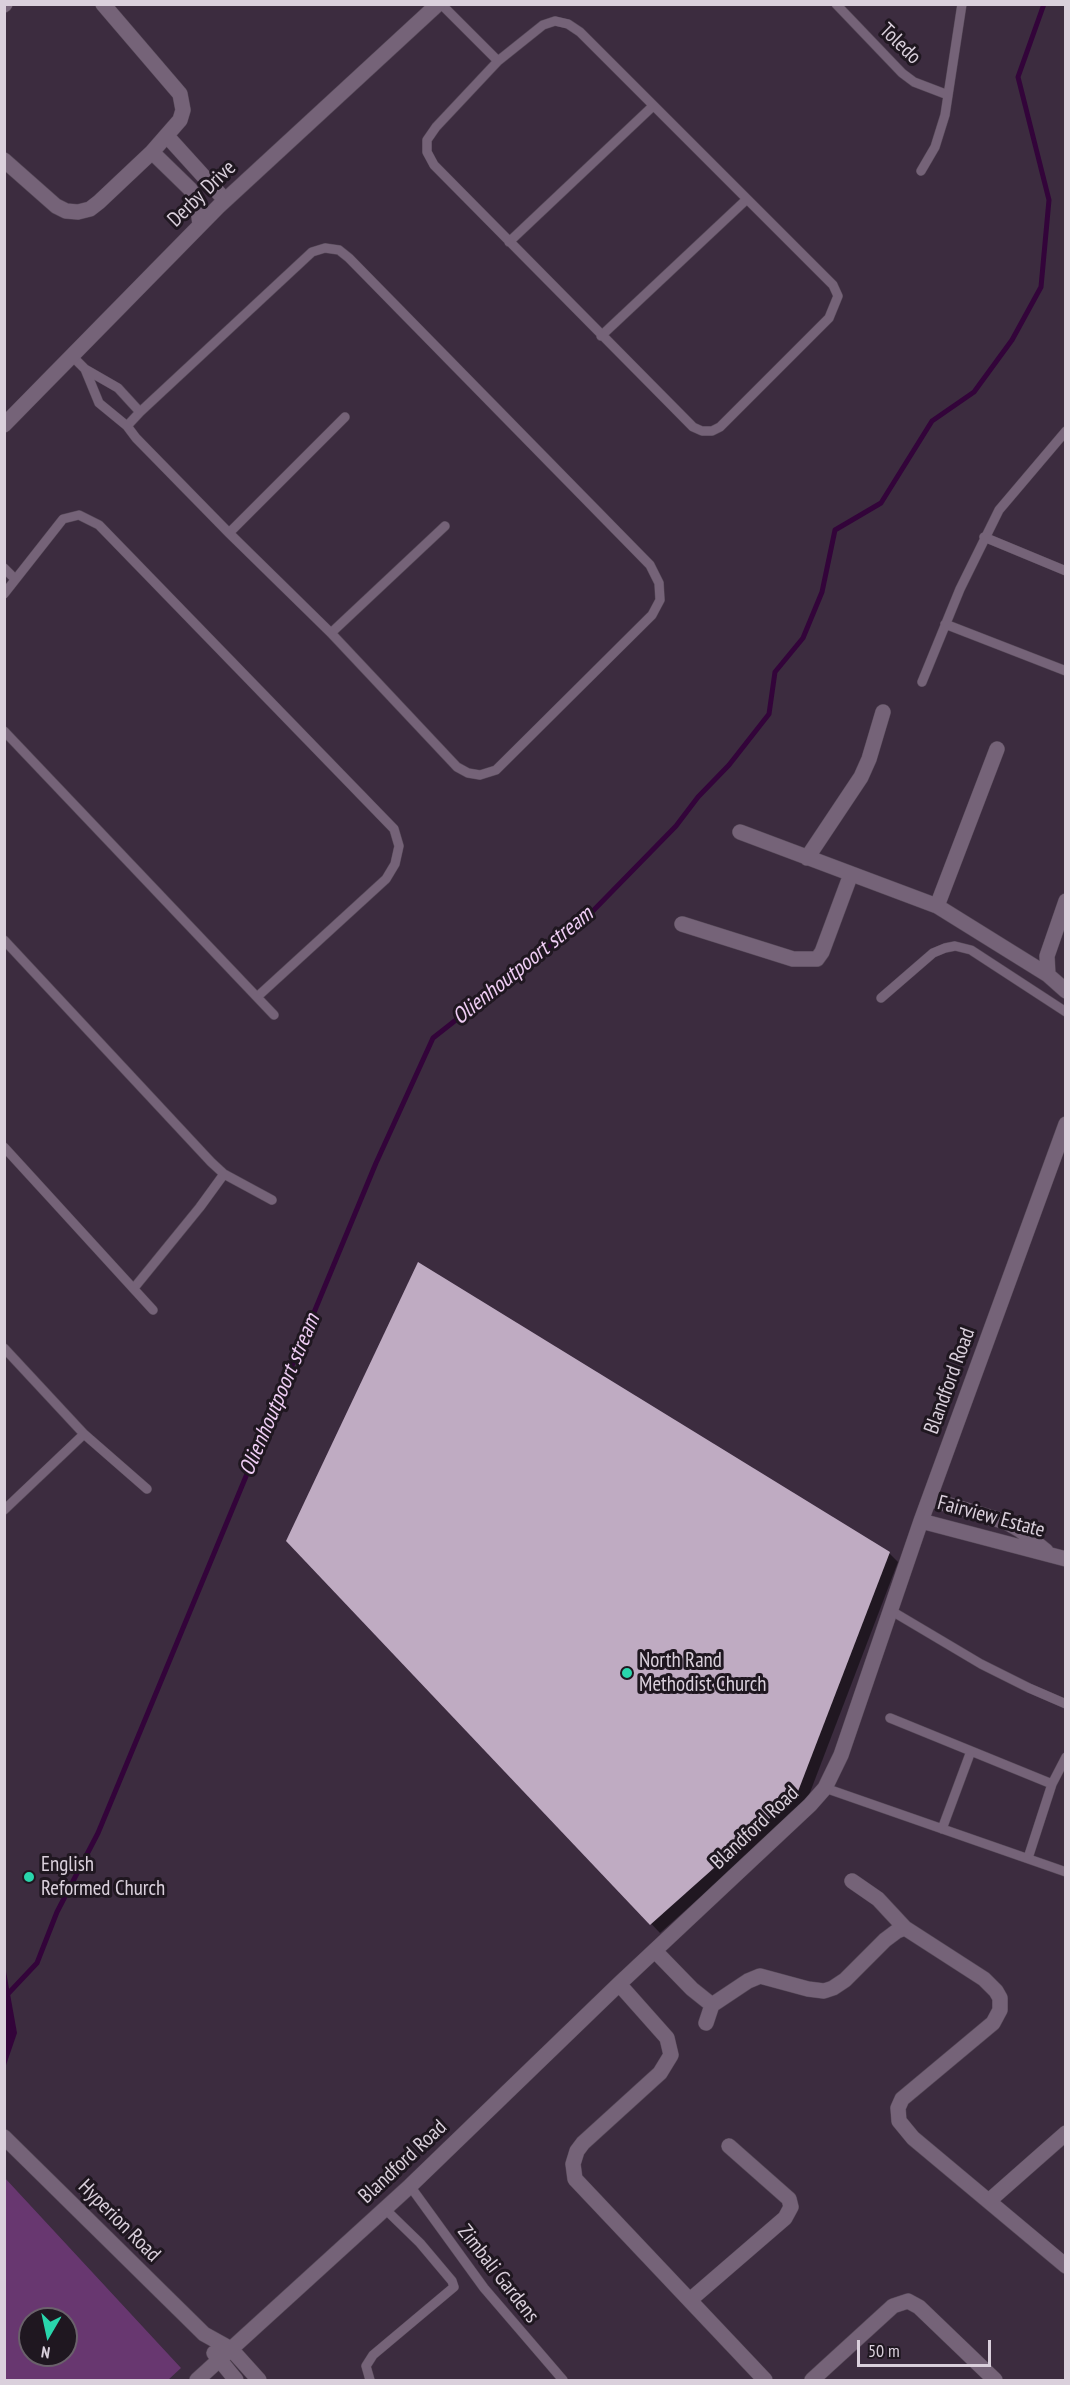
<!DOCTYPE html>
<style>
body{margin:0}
#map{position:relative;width:1070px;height:2385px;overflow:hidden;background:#3c2c3f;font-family:"PT Sans Narrow",sans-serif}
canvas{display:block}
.frame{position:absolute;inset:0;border:6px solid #dad0dc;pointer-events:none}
.north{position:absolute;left:18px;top:2307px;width:60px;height:60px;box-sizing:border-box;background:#1f1720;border:2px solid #6a616b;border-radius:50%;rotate:189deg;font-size:16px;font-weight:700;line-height:24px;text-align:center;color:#dad0dc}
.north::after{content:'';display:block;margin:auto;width:21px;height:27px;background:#29d5ac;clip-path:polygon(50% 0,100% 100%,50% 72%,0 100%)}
.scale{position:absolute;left:857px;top:2340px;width:134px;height:27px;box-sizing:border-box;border:3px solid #dad0dc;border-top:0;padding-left:8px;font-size:18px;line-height:21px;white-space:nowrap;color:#dad0dc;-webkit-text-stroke:4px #1f1720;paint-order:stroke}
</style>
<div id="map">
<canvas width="1070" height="2385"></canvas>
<div class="frame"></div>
<div class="north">N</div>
<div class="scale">50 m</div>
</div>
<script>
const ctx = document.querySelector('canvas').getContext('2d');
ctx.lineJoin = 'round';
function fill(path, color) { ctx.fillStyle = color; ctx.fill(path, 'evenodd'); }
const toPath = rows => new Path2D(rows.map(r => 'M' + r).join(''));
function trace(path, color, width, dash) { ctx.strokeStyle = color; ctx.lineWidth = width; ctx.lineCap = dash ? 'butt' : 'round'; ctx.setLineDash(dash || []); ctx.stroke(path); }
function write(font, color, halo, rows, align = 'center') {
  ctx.font = font + ' "PT Sans Narrow",sans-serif'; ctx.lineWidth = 6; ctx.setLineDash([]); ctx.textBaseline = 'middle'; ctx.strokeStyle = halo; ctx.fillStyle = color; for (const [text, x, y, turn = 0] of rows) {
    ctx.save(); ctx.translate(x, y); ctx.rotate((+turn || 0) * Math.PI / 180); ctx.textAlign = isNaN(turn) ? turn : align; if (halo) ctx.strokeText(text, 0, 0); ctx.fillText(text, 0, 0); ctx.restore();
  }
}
fill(toPath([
 [4,2177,181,2368,168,2380,5,2380],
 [30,2319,66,2319,66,2355,30,2355]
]), '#683770');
fill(toPath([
 [5,1966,17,2033,5,2068,4,2068]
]), '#33043a');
fill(toPath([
 [288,1541,889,1553,898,1562,806,1803,660,1933]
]), '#0007');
trace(toPath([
 [4,1998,37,1963,57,1912,98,1833,376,1163,433,1038,587,917,676,826,698,797,729,765,769,714,775,672,803,638,822,592,835,530,881,503,932,421,974,392,1012,340,1041,287,1049,200,1018,77,1044,4]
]), '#33043a', 5);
fill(toPath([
 [418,1262,890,1552,797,1794,650,1925,286,1541]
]), '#bfabc2');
const service = toPath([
 [441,4,498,61,436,127,427,140,427,152,434,165,693,427,702,431,712,431,720,427,829,318,838,296,833,285,580,32,568,24,555,21,543,25,498,61],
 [836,4,902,73,914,82,948,95],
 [921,171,935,147,945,115,962,4],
 [509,242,653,106],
 [601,336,747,199],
 [71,355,85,369,118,388,140,412],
 [85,369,99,403,127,426,136,438,229,533,331,633,457,767,468,773,480,775,496,770,652,615,660,600,659,583,650,565,349,258,339,250,325,248,312,252,140,412,127,426],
 [229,533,345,417],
 [984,537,1066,571],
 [4,568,15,579],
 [4,594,63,519,79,515,99,525,394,829,399,846,395,864,386,879,257,997],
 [945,624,1066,671],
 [331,633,445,526],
 [922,682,960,589,999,510,1066,431],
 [4,731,274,1015],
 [4,940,211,1162,224,1174,272,1200],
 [881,998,933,953,945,948,955,946,971,950,1066,1012],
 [4,1147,153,1310],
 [134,1288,200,1207,224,1174],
 [4,1348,84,1434,147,1489],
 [4,1510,84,1434],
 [890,1610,981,1664,1029,1688,1066,1704],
 [890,1718,971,1751,942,1829],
 [971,1751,1052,1784,1028,1858],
 [1052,1784,1066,1757],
 [825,1788,1066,1872],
 [410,2186,484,2288,563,2380],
 [370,2380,366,2366,373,2355,454,2287,452,2281,420,2243,384,2208]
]);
const minor = toPath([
 [4,5,5,4],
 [167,136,225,200],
 [152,152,190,189,197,201,200,225],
 [4,160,56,206,66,211,78,212,90,209,99,202,152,152,180,120,183,110,180,94,103,4],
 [4,425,219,206,438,4],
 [997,749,937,906,1048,975],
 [740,832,937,906],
 [807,858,861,777,869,759,883,712],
 [1066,901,1047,956,1048,975,1066,991],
 [682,924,793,959,817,959,822,952,851,874],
 [929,1499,1006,1522,1020,1530,1046,1551],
 [921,1521,1066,1559],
 [852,1881,878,1899,905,1928,984,1979,996,1991,1000,1998,1000,2010,993,2023,902,2099,898,2108,899,2121,913,2138,1066,2266],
 [655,1951,692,1989,712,2005],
 [619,1984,667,2038,671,2055,660,2073,583,2143,577,2151,573,2164,575,2179,765,2380],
 [706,2023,712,2005,748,1981,760,1976,808,1989,824,1991,833,1988,845,1980,885,1940,897,1931,905,1928],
 [4,2137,204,2334,231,2349,259,2380],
 [990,2200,1066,2133],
 [690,2300,785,2218,791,2207,789,2199,729,2146],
 [214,2353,236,2380],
 [197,2380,410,2186,619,1984,810,1805,825,1788,841,1755,921,1521,1066,1124],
 [812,2380,893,2306,908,2301,919,2307,995,2380]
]);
trace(service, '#564958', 10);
trace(minor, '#564958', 16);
trace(service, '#756378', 9);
trace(minor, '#756378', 15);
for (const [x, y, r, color] of [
 [627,1673,6,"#29d5ac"],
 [29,1877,6,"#29d5ac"]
]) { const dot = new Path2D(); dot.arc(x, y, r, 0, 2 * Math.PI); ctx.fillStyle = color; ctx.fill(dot); trace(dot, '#1f1720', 2); }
write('21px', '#dad0dc', '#1f1720', [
 ["Toledo",900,44,44],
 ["Derby Drive",202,194,-44],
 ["Blandford Road",950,1381,-70],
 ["Fairview Estate",991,1517,15],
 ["Blandford Road",755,1828,-43],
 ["Blandford Road",403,2162,-43],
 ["Hyperion Road",119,2221,45],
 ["Zimbali Gardens",498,2274,52]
]);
write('21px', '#dad0dc', '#1f1720', [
 ["North Rand",639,1661],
 ["Methodist Church",639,1685],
 ["English",41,1865],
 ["Reformed Church",41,1889]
], 'left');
write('italic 22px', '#efcdf4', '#1f1720', [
 ["Olienhoutpoort stream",523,966,-39],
 ["Olienhoutpoort stream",280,1395,-67]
]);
</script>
